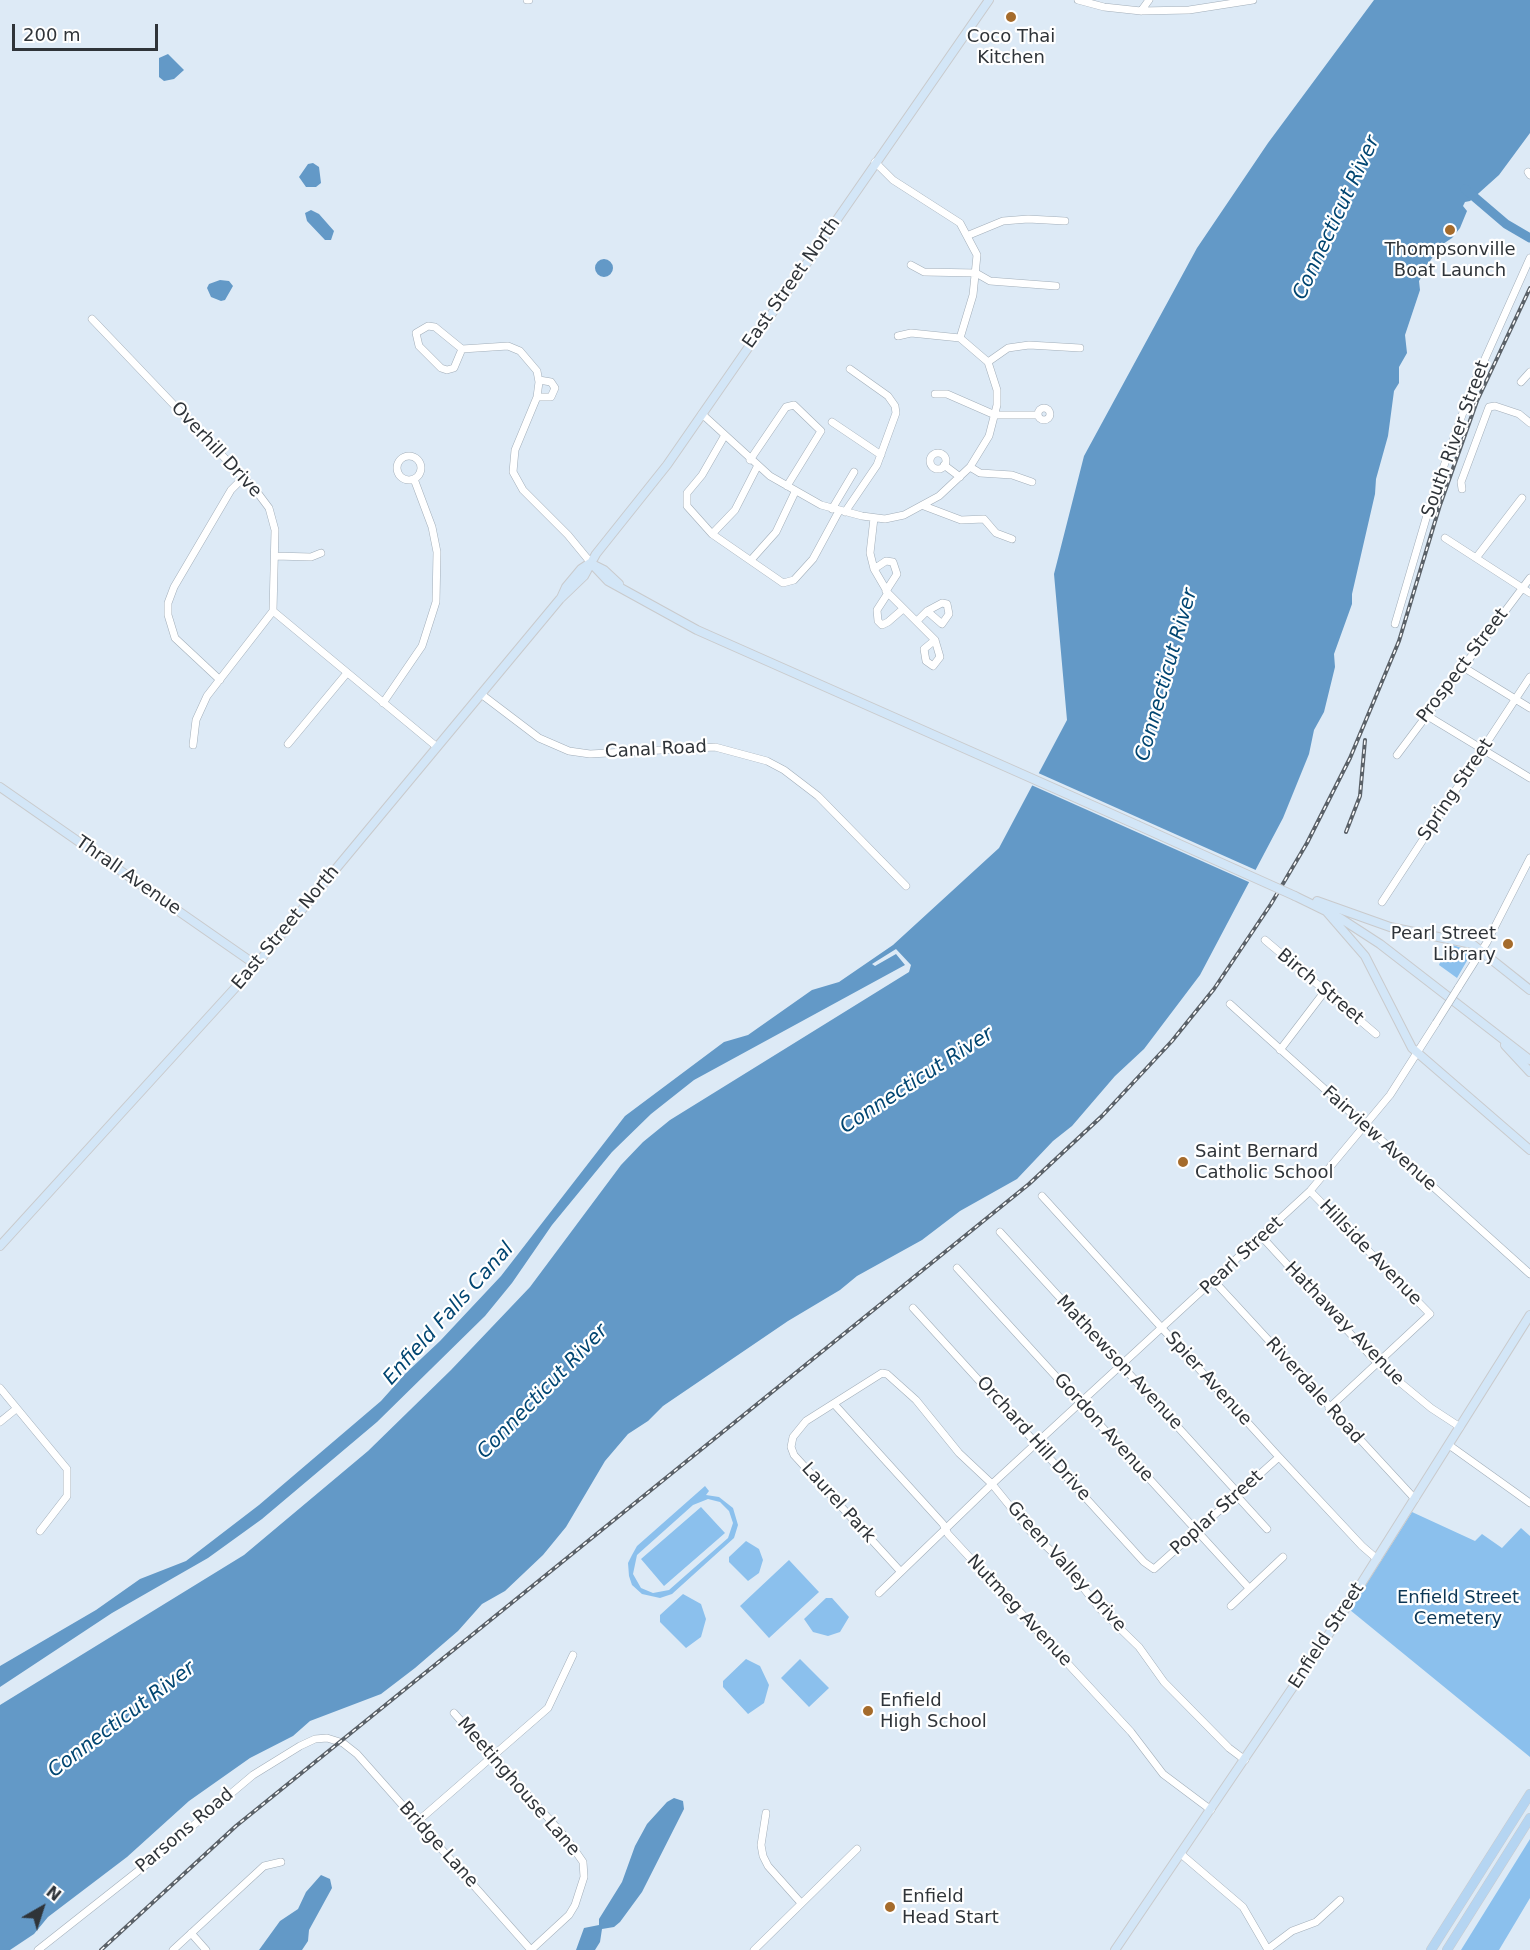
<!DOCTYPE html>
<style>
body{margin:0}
#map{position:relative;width:1530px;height:1950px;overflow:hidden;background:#ddeaf6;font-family:"DejaVu Sans",sans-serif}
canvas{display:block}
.north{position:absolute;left:12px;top:1878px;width:60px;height:60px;-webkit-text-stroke:4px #fff;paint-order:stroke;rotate:39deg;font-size:16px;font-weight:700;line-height:24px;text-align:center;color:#2f3439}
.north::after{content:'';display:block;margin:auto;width:21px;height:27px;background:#2f3439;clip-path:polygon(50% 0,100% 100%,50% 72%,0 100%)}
.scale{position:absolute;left:12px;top:24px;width:146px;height:27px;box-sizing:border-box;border:3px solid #2f3439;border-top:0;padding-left:8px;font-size:18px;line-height:21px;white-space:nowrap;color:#2f3439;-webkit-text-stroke:4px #fff;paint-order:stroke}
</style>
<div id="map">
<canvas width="1530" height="1950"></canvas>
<div class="north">N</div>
<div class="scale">200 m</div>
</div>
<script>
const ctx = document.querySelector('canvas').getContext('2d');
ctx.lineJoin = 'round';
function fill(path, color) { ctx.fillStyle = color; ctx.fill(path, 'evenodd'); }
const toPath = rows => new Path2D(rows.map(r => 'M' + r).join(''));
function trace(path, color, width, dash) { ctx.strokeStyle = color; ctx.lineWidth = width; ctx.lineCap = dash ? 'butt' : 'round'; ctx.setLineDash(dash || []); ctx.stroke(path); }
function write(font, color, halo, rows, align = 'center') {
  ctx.font = font + ' "DejaVu Sans",sans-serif'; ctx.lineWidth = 4.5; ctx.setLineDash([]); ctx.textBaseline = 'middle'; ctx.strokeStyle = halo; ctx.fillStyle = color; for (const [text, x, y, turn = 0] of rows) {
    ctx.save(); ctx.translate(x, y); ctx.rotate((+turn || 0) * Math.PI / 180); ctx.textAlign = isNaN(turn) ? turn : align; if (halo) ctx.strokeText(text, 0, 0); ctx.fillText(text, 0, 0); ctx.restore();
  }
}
fill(toPath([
 [1448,943,1472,952,1457,978,1439,965],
 [705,1486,709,1491,706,1495,719,1497,733,1508,738,1525,734,1538,672,1594,660,1598,642,1594,632,1585,629,1576,628,1563,632,1555,637,1546],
 [708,1499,720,1502,729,1511,733,1523,728,1538,669,1590,653,1593,641,1588,633,1574,637,1555,693,1505],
 [701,1507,725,1533,664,1586,641,1559],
 [1412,1512,1475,1541,1482,1534,1502,1548,1521,1528,1530,1536,1530,1757,1350,1610],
 [746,1541,759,1549,763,1560,759,1573,748,1581,729,1562,729,1557],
 [789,1560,819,1592,769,1638,740,1606],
 [683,1594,701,1604,706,1619,701,1637,686,1648,660,1622,660,1615],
 [826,1598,832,1598,849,1617,840,1632,828,1636,813,1632,804,1619],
 [746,1659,760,1666,769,1685,764,1703,748,1714,723,1687,723,1681],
 [800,1659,829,1688,809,1707,781,1678],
 [1530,1839,1530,1898,1499,1950,1461,1950]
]), '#8bc0ed');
fill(toPath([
 [1374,0,1530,0,1530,133,1499,175,1470,201,1465,202,1463,206,1467,211,1460,228,1452,238,1440,246,1430,261,1432,265,1427,268,1419,281,1420,290,1405,335,1407,353,1399,367,1399,383,1394,391,1388,436,1376,479,1375,494,1352,594,1352,604,1334,654,1335,667,1324,712,1314,730,1309,754,1283,818,1200,975,1144,1049,1115,1076,1072,1126,1053,1141,1017,1179,960,1211,922,1240,857,1276,840,1290,788,1321,663,1406,648,1421,628,1434,605,1461,566,1527,543,1555,505,1591,482,1604,458,1631,415,1668,381,1694,310,1721,293,1736,250,1758,189,1801,127,1857,48,1917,34,1934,10,1950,0,1950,0,1705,244,1555,368,1451,451,1370,530,1287,621,1165,643,1142,670,1120,909,972,911,965,896,949,872,964,875,966,896,954,905,965,694,1080,651,1114,612,1152,552,1225,512,1283,485,1316,377,1422,262,1519,208,1558,112,1613,0,1687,0,1666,96,1610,140,1579,186,1561,259,1505,381,1401,406,1373,440,1341,501,1276,625,1116,724,1042,748,1035,812,990,839,982,893,945,999,848,1067,720,1054,574,1084,456,1197,248,1268,143],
 [168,54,184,70,174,79,164,81,159,77,159,58],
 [313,163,319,167,321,183,316,187,306,187,299,177,308,164],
 [311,210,319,214,334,231,331,240,325,240,307,221,305,213],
 '595 268a9 9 0 1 1 18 0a9 9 0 1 1-18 0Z',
 [220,280,229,281,233,286,225,300,221,301,211,297,207,288,209,284],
 [674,1798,683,1801,684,1809,642,1892,620,1922,614,1927,602,1929,600,1942,595,1950,576,1950,584,1928,599,1925,599,1919,622,1882,635,1846,647,1824,667,1802],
 [321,1875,330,1879,332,1888,309,1930,308,1941,302,1950,259,1950,280,1921,298,1909,306,1892]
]), '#6399c7');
fill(toPath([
 [1036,772,1258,871,1256,876,1251,883,1029,784]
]), '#ddeaf6');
trace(toPath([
 [1465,189,1506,224,1530,238]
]), '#6399c7', 9);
const minor = toPath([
 [527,0,529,0],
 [1078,0,1104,7,1141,11,1189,10,1253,0],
 [1141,11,1149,0],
 [1528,172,1530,175],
 [969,235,1003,221,1028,219,1065,221],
 [911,265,924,272,976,273,990,281,1056,286],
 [92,319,257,492,269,508,275,530,273,611,437,747],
 [898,336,911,333,960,338],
 [462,349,454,368,447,370,441,368,419,346,416,333,428,326,435,327,462,349,508,346,520,351,537,371,539,382,537,397,515,450,513,472,523,490,568,535,591,563],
 [988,362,1008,348,1029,345,1080,348],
 [1521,382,1530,372],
 [935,394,947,394,995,415,1038,415],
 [537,397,551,397,555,388,551,382,539,380],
 '1038 414a6 6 0 1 1 12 0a6 6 0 1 1-12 0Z',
 [702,414,770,476,821,505,862,516,885,519,904,515,939,496,970,467,989,436,997,405,997,390,988,362,960,338,973,295,977,255,960,223,893,180,875,162],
 [832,422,881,455],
 [725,435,702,475,687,493,687,506,712,534,783,583,794,580,813,559,839,511],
 '930 461a8 8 0 1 1 16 0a8 8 0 1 1-16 0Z',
 '397 468a12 12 0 1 1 24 0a12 12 0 1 1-24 0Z',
 [750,460,786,407,794,405,821,431,787,486],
 [944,465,960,477],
 [970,467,980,473,1012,475,1032,482],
 [1462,489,1461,482,1489,407,1495,406,1519,414,1530,423],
 [924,506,961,520,984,519,996,533,1012,539],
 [832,509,854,472],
 [845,512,877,465,896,413,895,406,888,396,850,369],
 [874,518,870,553,874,569,888,593,935,640,940,657,933,666,926,661,924,649,935,640],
 [712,534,735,510,757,467],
 [1445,538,1530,593],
 [275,556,311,557,321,553],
 [1476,558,1522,498],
 [751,560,776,532,795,492],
 [874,569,886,561,893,562,897,574,886,591],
 [888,593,877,610,878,621,882,625,888,622,903,609],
 [918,620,927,611,942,603,947,604,949,614,942,624,927,611],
 [1395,624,1430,505,1471,390,1530,258],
 [1463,667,1530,708],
 [220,680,175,638,168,615,168,603,174,587,231,490,244,477],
 [481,694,539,738,569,751,590,754,715,747,767,761,784,770,818,796,906,886],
 [383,703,422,646,436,602,437,552,432,527,414,479],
 [1426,715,1530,778],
 [288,744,347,673],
 [193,745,196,720,207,696,273,611],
 [1397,755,1530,578],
 [1382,902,1530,677],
 [1265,940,1376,1034],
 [1458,988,1487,942,1530,858],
 [1230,1004,1530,1274],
 [1280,1050,1325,991],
 [1310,1191,1430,1314,1329,1408],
 [1042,1196,1279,1457,1362,1546,1377,1559],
 [1000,1232,1238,1493],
 [1262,1237,1379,1365,1431,1408,1460,1427],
 [957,1268,1249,1588],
 [1214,1281,1415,1499],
 [913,1308,1144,1562,1154,1569,1279,1457],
 [0,1388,67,1469,67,1496,40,1531],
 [835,1405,943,1524,948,1534,1131,1732,1163,1774,1211,1810],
 [0,1422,16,1409],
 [1449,1445,1530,1503],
 [1236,1495,1267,1529],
 [901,1572,794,1455,791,1447,793,1437,806,1421,882,1373,887,1374,916,1400,959,1453,992,1484,1030,1531,1064,1563,1100,1609,1139,1647,1164,1682,1229,1748,1245,1760],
 [879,1593,992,1484,1310,1191,1390,1095,1436,1023],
 [1231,1606,1283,1557],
 [454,1713,567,1839,583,1862,584,1877,575,1905,569,1915,531,1950],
 [766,1813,761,1845,763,1856,768,1866,801,1903],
 [417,1822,548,1708,573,1655],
 [1181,1854,1243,1907,1268,1950],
 [191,1933,206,1950],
 [1268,1949,1292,1931,1316,1922,1340,1900],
 [38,1950,157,1856,253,1775,300,1746,315,1739,327,1738,343,1743,357,1754,531,1950],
 [173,1950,264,1866,281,1862],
 [754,1950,857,1849]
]);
const major = toPath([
 [591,563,608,581,697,630,1137,825],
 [594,565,604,570,619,584],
 [561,598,566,587,581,569,590,563],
 [0,787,256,965],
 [1295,896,1340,918,1380,944,1530,1060],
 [1317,901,1390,927,1472,944,1530,990],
 [1326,911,1365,956,1412,1048,1530,1150],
 [1505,1045,1530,1072],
 [0,1246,256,965,560,599,584,576,596,554,667,465,989,0],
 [1115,1950,1337,1622,1530,1315]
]);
const highway = toPath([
 [1431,1950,1530,1794],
 [1447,1950,1530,1818]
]);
trace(minor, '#a2aeb9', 8);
trace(major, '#c9cacc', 10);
trace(highway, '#c9cacc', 10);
trace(minor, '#fff', 7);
trace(major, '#d3e6f7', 8);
trace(highway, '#b5d5f2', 9);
const rail = toPath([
 [1346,832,1360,796,1365,740],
 [101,1950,236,1826,1029,1184,1102,1116,1172,1041,1214,989,1271,904,1307,843,1350,758,1399,641,1440,505,1477,401,1530,288]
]);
trace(rail, '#5a6168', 4);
trace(rail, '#fff', 1.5, [4.5]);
const minorBridge = toPath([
 [1436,1023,1458,988]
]);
const majorBridge = toPath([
 [1137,825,1295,896]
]);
trace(minorBridge, '#a2aeb9', 8, []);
trace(majorBridge, '#c9cacc', 10, []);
trace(minorBridge, '#fff', 7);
trace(majorBridge, '#d3e6f7', 8);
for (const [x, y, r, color] of [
 [1011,17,6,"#a56b2b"],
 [1450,230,6,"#a56b2b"],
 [1508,944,6,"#a56b2b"],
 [1183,1162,6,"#a56b2b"],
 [868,1711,6,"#a56b2b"],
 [890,1907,6,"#a56b2b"]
]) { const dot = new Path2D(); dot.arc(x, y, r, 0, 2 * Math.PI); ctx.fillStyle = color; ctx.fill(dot); trace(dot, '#fff', 2); }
write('18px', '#2f3439', '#fff', [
 ["Coco Thai",1011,37,"center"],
 ["Kitchen",1011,58,"center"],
 ["Thompsonville",1450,250,"center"],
 ["Boat Launch",1450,271,"center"],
 ["Pearl Street",1496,934,"right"],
 ["Library",1496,955,"right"],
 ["Saint Bernard",1195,1152],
 ["Catholic School",1195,1173],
 ["Enfield",880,1701],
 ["High School",880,1722],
 ["Enfield",902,1897],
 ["Head Start",902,1918]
], 'left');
write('18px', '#2f3439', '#fff', [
 ["East Street North",792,283,-55],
 ["South River Street",1456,439,-70],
 ["Overhill Drive",216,450,47],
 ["Prospect Street",1463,666,-53],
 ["Canal Road",656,750,-3],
 ["Spring Street",1456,790,-56],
 ["Thrall Avenue",128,876,35],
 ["East Street North",286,928,-50],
 ["Birch Street",1320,987,40],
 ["Fairview Avenue",1379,1139,42],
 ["Hillside Avenue",1370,1253,46],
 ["Pearl Street",1242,1256,-43],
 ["Hathaway Avenue",1344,1324,46],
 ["Mathewson Avenue",1119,1363,47],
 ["Spier Avenue",1208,1379,48],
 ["Riverdale Road",1314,1391,48],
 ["Gordon Avenue",1103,1428,48],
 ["Orchard Hill Drive",1033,1439,48],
 ["Laurel Park",838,1503,48],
 ["Poplar Street",1217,1513,-42],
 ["Green Valley Drive",1066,1567,48],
 ["Nutmeg Avenue",1019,1611,47],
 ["Enfield Street",1327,1636,-57],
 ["Meetinghouse Lane",518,1787,49],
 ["Parsons Road",185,1831,-40],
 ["Bridge Lane",438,1845,48]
]);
write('18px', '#0b3655', '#fff', [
 ["Enfield Street",1458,1598],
 ["Cemetery",1458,1619]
]);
write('italic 20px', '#004571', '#fff', [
 ["Connecticut River",1337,218,-65],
 ["Connecticut River",1167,675,-74],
 ["Connecticut River",917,1081,-33],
 ["Enfield Falls Canal",449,1314,-48],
 ["Connecticut River",543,1392,-46],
 ["Connecticut River",122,1720,-37]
]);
</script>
